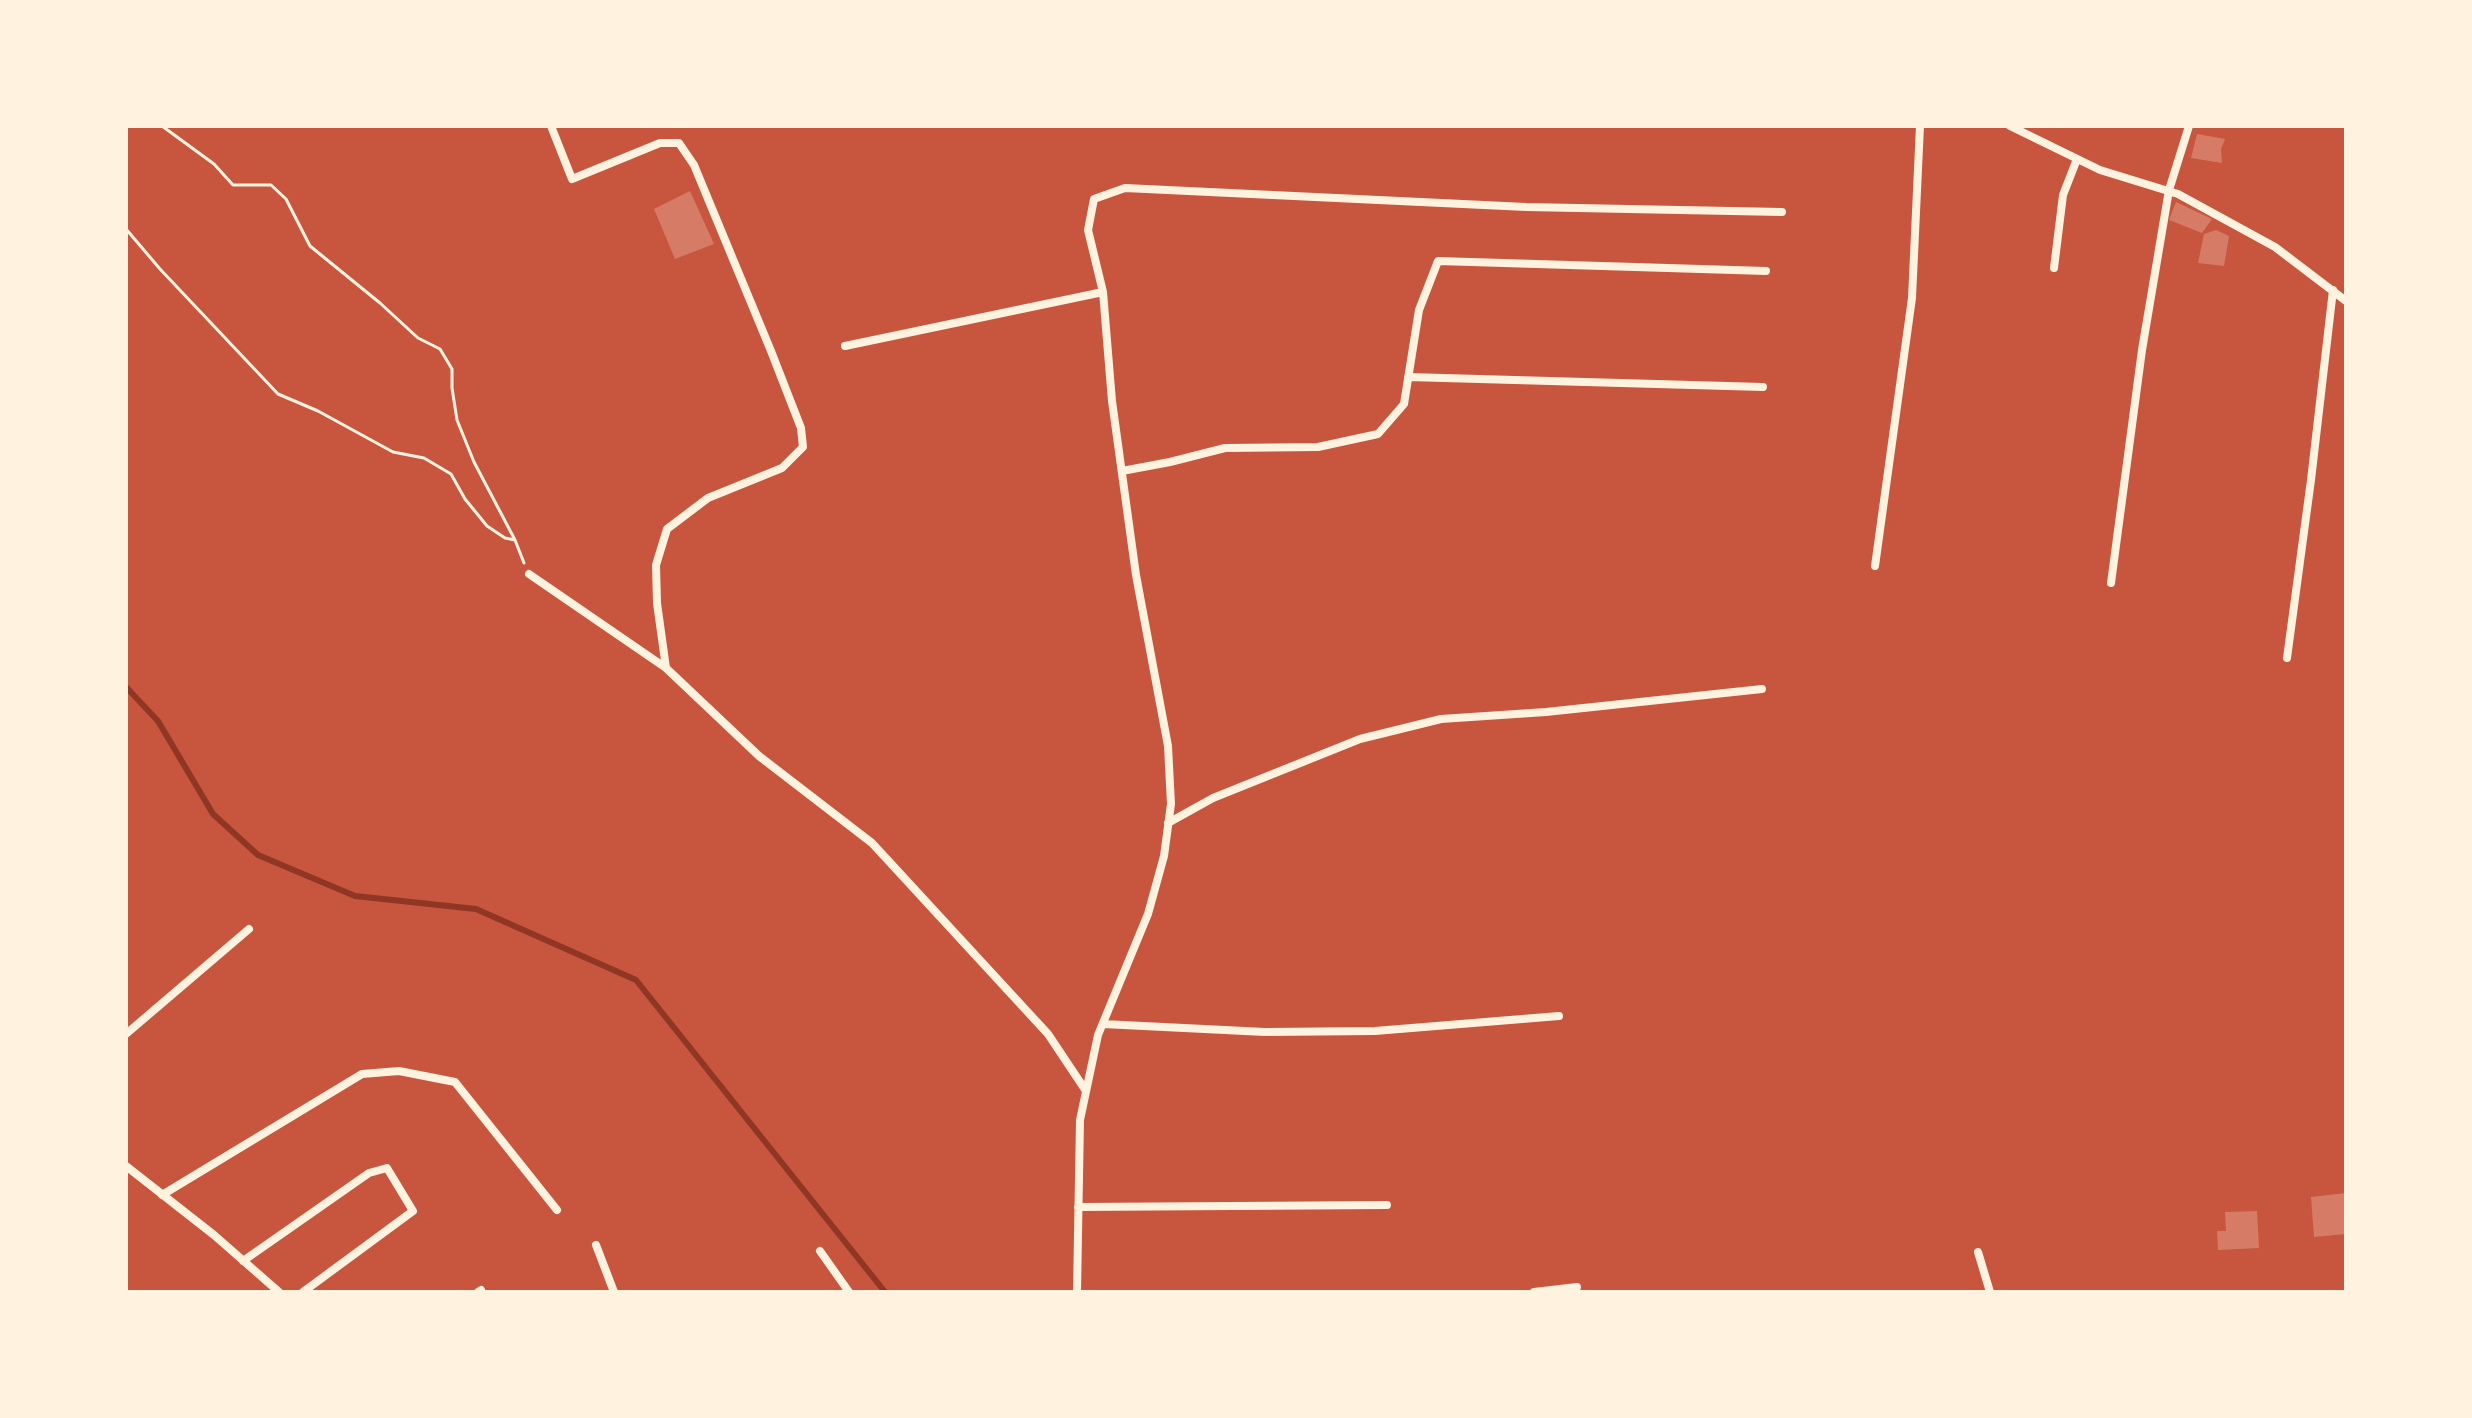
<!DOCTYPE html>
<style>
body{margin:0}
#map{position:relative;width:2472px;height:1418px;overflow:hidden;background:#c8553d;font-family:Karla,sans-serif}
canvas{display:block}
.frame{position:absolute;inset:0;border:128px solid #fff3e0;pointer-events:none}
</style>
<div id="map">
<canvas width="2472" height="1418"></canvas>
<div class="frame"></div>
</div>
<script>
const ctx = document.querySelector('canvas').getContext('2d');
ctx.lineJoin = 'round';
const toPath = rows => new Path2D(rows.map(r => 'M' + r).join(''));
function trace(path, color, width, dash) { ctx.strokeStyle = color; ctx.lineWidth = width; ctx.lineCap = dash ? 'butt' : 'round'; ctx.setLineDash(dash || []); ctx.stroke(path); }
function fill(path, color) { ctx.fillStyle = color; ctx.fill(path, 'evenodd'); }
trace(toPath([
 [126,687,158,721,213,814,258,855,355,896,476,909,636,980,885,1292]
]), '#8f3625', 6);
fill(toPath([
 [2197,134,2225,139,2221,149,2222,163,2191,158],
 [690,191,714,244,675,259,654,209],
 [2176,202,2212,219,2202,233,2169,220],
 [2216,230,2229,236,2224,266,2198,263,2204,234],
 [2346,1193,2346,1234,2314,1237,2311,1197],
 [2257,1211,2259,1248,2218,1250,2217,1231,2226,1231,2225,1212]
]), '#d67c66');
trace(toPath([
 [162,126,214,164,233,185,271,185,286,199,310,246,380,303,418,338,440,349,452,369,452,388,457,420,474,462,515,540,524,563],
 [126,229,160,269,278,394,318,411,393,452,424,458,451,474,465,499,487,526,505,538,515,540]
]), '#fff3e0', 3);
trace(toPath([
 [551,126,572,179,660,143,679,143,694,165,771,351,801,428,803,447,782,468,708,498,667,529,656,565,657,603,666,668,759,756,872,843,1048,1034,1086,1091],
 [2010,126,2100,170,2178,194,2275,247,2346,301],
 [2054,268,2063,195,2077,159],
 [1103,292,1088,230,1094,199,1125,188,1526,207,1782,212],
 [845,346,1103,292,1112,401,1136,575,1168,746,1171,804,1164,856,1148,914,1098,1035,1080,1120,1077,1292],
 [1408,377,1763,387],
 [1122,471,1170,462,1225,448,1318,447,1378,434,1404,404,1419,310,1438,261,1766,271],
 [1875,566,1912,298,1920,126],
 [529,574,666,668],
 [2111,583,2142,350,2169,190,2189,126],
 [2287,658,2311,480,2333,290],
 [1168,823,1213,798,1360,739,1441,719,1546,712,1762,689],
 [1103,1024,1265,1032,1375,1031,1559,1016],
 [126,1034,249,929],
 [126,1166,214,1235,279,1292],
 [162,1195,362,1074,399,1071,455,1082,557,1210],
 [1078,1207,1387,1205],
 [596,1245,614,1292],
 [820,1251,849,1292],
 [1978,1252,1990,1292],
 [243,1261,369,1173,387,1168,413,1211,303,1292],
 [478,1292,481,1290],
 [1534,1292,1577,1287]
]), '#fff3e0', 8);
</script>
